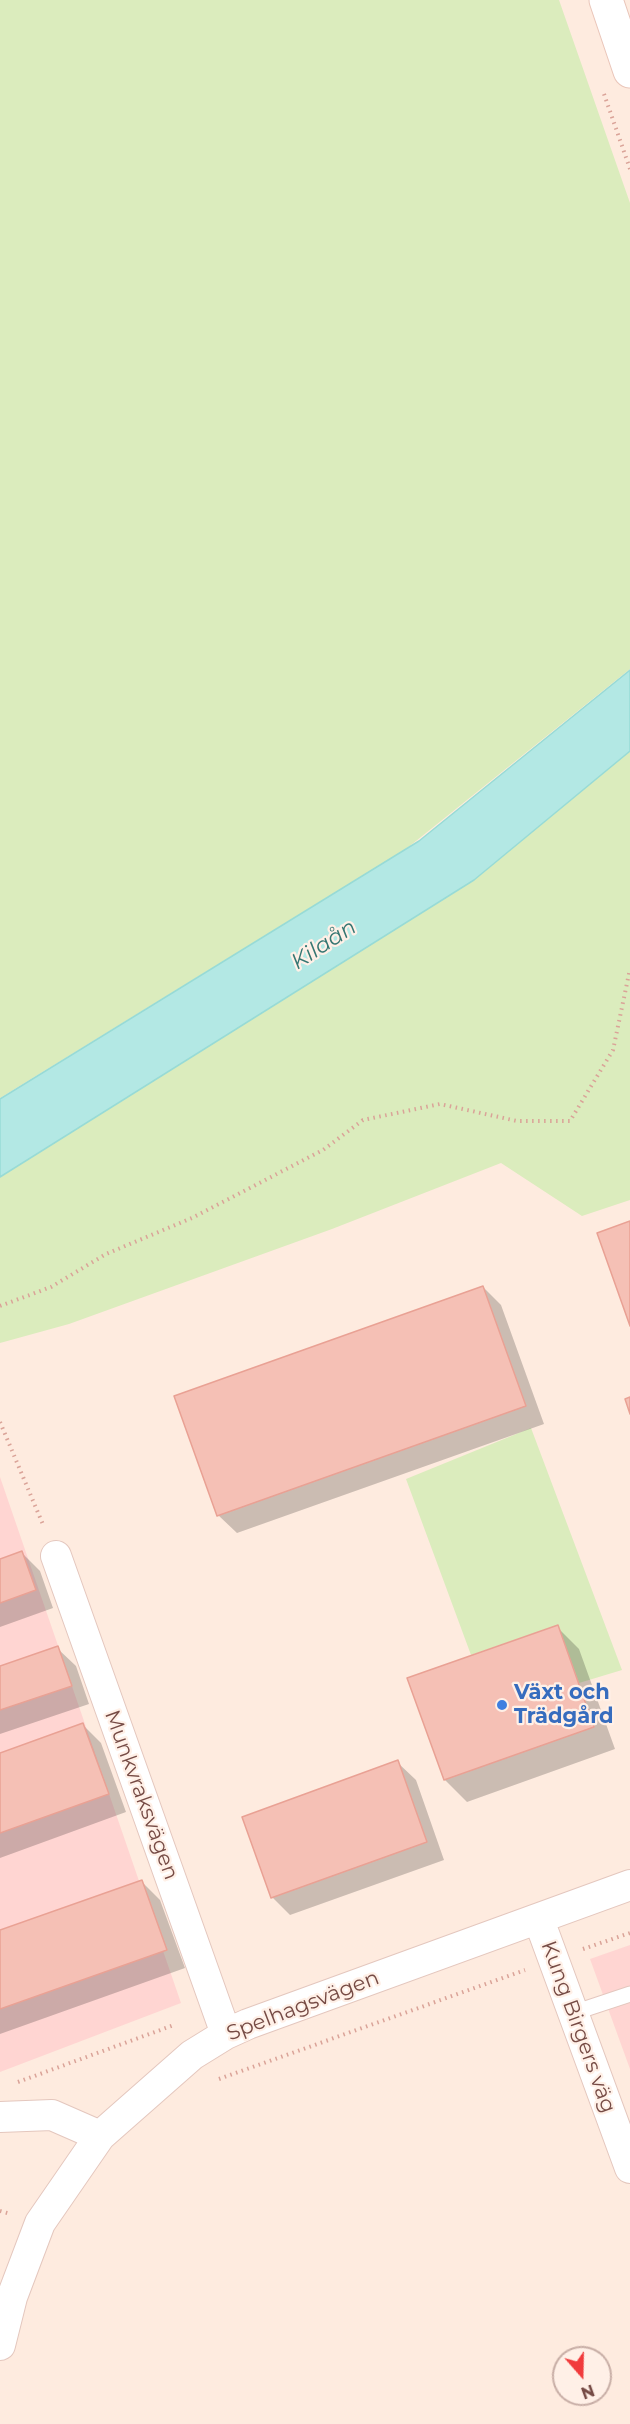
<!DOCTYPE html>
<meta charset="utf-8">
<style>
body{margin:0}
#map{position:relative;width:630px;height:2424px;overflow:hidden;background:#feebdf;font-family:Montserrat,sans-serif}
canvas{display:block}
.north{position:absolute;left:552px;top:2346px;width:60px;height:60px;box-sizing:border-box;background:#fff0e7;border:2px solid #c8aea6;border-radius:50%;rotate:160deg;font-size:16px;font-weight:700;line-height:24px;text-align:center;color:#764b45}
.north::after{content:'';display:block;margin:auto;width:21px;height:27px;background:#f13b3c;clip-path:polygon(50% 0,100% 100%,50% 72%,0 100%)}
</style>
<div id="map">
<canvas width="630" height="2424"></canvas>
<div class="north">N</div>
</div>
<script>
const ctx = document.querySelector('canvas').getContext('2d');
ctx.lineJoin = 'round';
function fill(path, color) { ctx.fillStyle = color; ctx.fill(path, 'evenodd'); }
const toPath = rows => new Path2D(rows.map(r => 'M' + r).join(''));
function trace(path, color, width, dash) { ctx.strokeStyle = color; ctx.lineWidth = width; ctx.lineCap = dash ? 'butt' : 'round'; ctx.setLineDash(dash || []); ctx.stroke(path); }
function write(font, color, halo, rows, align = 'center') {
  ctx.font = font + ' Montserrat,sans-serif'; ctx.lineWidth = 4.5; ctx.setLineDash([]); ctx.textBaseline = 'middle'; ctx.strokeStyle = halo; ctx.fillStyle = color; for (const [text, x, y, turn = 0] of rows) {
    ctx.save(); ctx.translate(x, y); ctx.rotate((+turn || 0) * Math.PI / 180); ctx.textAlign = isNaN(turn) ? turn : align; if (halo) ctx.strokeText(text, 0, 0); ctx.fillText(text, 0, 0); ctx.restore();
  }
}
fill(toPath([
 [0,1477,181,2003,0,2072],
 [630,1945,630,2069,590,1959]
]), '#ffd5d2');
fill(toPath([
 [0,0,559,0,630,203,630,669,406,849,0,1098],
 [630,751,630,1200,582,1216,501,1163,332,1229,69,1324,0,1343,0,1177,474,880],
 [531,1428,622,1670,579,1683,558,1625,471,1655,406,1479]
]), '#dbecbd');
const water = toPath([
 [630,670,630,751,474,880,0,1177,0,1099,419,841,630,670]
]);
fill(water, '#b3e8e4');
trace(water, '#98dbd6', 1.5);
fill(toPath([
 [483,1287,501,1305,544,1424,237,1533,218,1515],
 [22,1553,40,1571,53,1608,0,1627,0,1560],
 [557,1627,579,1649,615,1749,467,1802,445,1780],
 [57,1648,76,1666,89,1704,0,1734,0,1668],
 [83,1725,101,1743,126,1812,0,1858,0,1755],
 [397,1762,416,1780,444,1860,290,1915,272,1897],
 [142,1882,160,1900,185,1968,0,2034,0,1932]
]), '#0003');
const building = toPath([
 [630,1221,630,1326,597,1233,630,1221],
 [483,1286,526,1406,217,1516,174,1396,483,1286],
 [630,1397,630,1414,625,1399,630,1397],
 [22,1551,36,1590,0,1603,0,1559,22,1551],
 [558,1625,594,1727,444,1780,407,1678,558,1625],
 [58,1646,72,1686,0,1710,0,1666,58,1646],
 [83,1723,109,1794,0,1833,0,1753,83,1723],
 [398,1760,427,1842,271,1898,242,1817,398,1760],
 [142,1880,167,1950,0,2009,0,1930,142,1880]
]);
fill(building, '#f5c0b5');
trace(building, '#e9a194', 1.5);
const service = toPath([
 [573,2013,630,1994]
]);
const minor = toPath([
 [56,1556,226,2034],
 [539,1920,630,2168],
 [0,2117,52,2115,100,2136,192,2055,226,2034,248,2024,630,1885],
 [0,2345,12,2297,40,2223,100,2136]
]);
const secondary = toPath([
 [606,0,630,71]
]);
trace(service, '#e4c7be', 17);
trace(minor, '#e4c7be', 32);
trace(secondary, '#eac6ba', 35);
trace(toPath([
 [604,94,630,169],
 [0,1306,51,1287,106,1254,192,1218,323,1150,363,1120,440,1104,517,1121,570,1121,613,1050,630,969],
 [0,1422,44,1527],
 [583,1949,630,1933],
 [219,2079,525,1970],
 [18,2082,174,2025],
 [0,2211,11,2214]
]), '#daa398', 4, [1.5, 4.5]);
trace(service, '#fff', 15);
trace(minor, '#fff', 30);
trace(secondary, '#fff', 33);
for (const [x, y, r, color] of [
 [502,1705,6,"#3f7fe0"]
]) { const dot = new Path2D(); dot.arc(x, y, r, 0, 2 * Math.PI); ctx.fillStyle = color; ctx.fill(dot); trace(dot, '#fff0e7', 2); }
write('bold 21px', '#366cbe', '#fff0e7', [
 ["Växt och",514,1693],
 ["Trädgård",514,1717]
], 'left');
write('21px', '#764b45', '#fff0e7', [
 ["Munkvraksvägen",141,1795,70],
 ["Spelhagsvägen",303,2006,-21],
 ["Kung Birgers väg",578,2027,70]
]);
write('italic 22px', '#357672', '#fff0e7', [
 ["Kilaån",324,945,-33]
]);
</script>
